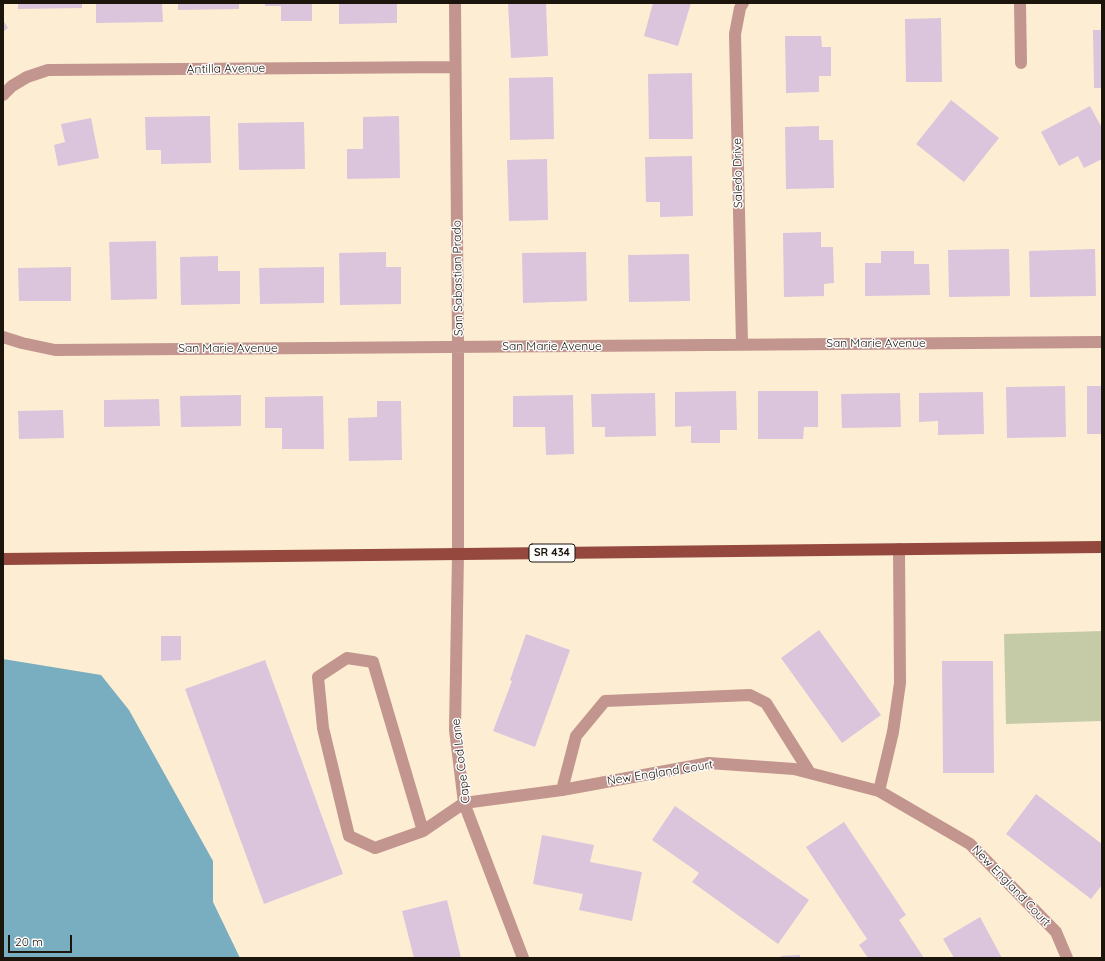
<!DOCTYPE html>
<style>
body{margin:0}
#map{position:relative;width:1105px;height:961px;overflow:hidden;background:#fdeed3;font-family:Quicksand,sans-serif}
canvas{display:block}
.frame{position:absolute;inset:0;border:4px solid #1b150c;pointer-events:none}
.scale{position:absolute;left:8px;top:935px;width:64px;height:18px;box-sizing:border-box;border:2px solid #1b150c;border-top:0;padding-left:5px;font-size:12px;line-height:14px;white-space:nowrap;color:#1b150c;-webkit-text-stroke:3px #fdfdfd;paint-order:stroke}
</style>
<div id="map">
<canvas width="1105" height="961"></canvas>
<div class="frame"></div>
<div class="scale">20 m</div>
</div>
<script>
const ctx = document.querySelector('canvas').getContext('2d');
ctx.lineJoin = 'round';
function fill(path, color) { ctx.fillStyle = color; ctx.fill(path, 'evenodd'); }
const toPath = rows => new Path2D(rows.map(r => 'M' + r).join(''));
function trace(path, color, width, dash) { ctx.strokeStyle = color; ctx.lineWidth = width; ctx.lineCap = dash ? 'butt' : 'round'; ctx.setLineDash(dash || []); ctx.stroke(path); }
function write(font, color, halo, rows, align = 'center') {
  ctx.font = font + ' Quicksand,sans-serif'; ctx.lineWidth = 3; ctx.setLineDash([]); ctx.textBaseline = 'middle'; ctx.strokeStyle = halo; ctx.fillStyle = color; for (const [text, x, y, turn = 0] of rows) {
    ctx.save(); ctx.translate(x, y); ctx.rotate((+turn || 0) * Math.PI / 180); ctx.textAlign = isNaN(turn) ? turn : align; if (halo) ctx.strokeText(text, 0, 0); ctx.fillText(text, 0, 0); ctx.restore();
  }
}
fill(toPath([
 [1102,631,1102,721,1006,724,1004,634]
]), '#c5cba7');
fill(toPath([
 [3,659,101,675,129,710,213,861,213,902,240,958,3,958]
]), '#78aec0');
fill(toPath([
 [18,3,82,3,82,8,18,9],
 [96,3,162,3,163,22,96,23],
 [178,3,239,3,239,9,178,10],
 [265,3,312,3,312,21,281,21,281,6,265,6],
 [339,3,397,3,397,23,339,24],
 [508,3,546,3,548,56,511,58],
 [653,3,691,3,678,46,644,36],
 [941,18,942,82,906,82,905,19],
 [3,20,8,28,3,32],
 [1093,30,1102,30,1102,88,1094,88],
 [785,36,821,36,822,47,831,47,831,76,819,76,819,92,786,93],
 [692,73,693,139,649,139,648,74],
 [553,77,554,139,510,140,509,78],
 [951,100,999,138,964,182,916,144],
 [1090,106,1102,128,1102,159,1084,168,1078,156,1059,166,1041,132],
 [210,116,211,163,161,164,161,150,146,150,145,117],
 [399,116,400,178,347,179,347,149,363,149,363,117],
 [91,118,99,158,58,166,54,145,65,142,61,124],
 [304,122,305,169,239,170,238,123],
 [819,126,819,140,833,140,834,188,786,189,785,127],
 [692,156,693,216,660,217,660,202,646,202,645,157],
 [547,159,548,220,509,221,507,160],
 [821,232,821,247,833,247,834,283,824,284,824,296,784,297,783,233],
 [156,241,157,299,111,300,109,242],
 [1009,249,1010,296,949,297,948,250],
 [1095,249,1096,296,1030,297,1029,251],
 [881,251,914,251,914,264,929,264,930,295,865,296,865,263,881,263],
 [386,252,386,267,401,267,401,304,340,305,339,253],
 [586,252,587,301,523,303,522,253],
 [689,254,690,301,629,302,628,255],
 [218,256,218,271,240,271,240,304,181,305,180,257],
 [71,267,71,301,19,301,18,268],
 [324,267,324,303,260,304,259,268],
 [1065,386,1066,437,1007,438,1006,387],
 [1087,386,1102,386,1102,434,1087,434],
 [736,391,737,430,720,430,720,443,691,443,691,426,675,427,675,392],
 [758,391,818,391,818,427,804,427,803,439,758,439],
 [983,392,984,434,938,435,938,421,919,422,919,393],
 [655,393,656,436,605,437,605,427,592,427,591,394],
 [900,393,901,427,842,428,841,394],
 [241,395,241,426,181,427,180,396],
 [573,395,574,454,546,455,545,427,513,427,513,396],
 [323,396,324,449,282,449,282,428,265,428,265,397],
 [159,399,160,426,104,427,104,400],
 [377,401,401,401,402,460,349,461,348,418,377,417],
 [63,410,64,438,19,439,18,411],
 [819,630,881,715,842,743,781,658],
 [526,634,570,650,535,747,493,731,512,681,510,680],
 [161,636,181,636,181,660,161,661],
 [265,660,343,874,264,904,185,689],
 [942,661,993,661,994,773,943,773],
 [1036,794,1102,844,1102,885,1091,899,1006,834],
 [675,806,809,900,778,944,692,882,699,873,652,840],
 [844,822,906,915,899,920,924,958,868,958,859,945,867,939,806,847],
 [542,835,594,845,590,862,642,872,632,921,579,910,583,894,533,884],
 [447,900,461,958,414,958,402,911],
 [980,917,1002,958,954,958,943,939],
 [800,955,800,958,781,958,781,956]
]), '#dac5dd');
trace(toPath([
 [423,831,375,848,349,836,323,728,318,677,347,658,373,662,423,831,464,803]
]), '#c2958e', 12);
trace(toPath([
 [455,3,458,346,458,554,455,730,464,803,523,958],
 [1020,3,1021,63],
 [3,95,12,86,27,77,48,70,455,67],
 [3,337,22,343,55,350,1102,342],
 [742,344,735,34,740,8,743,3],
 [562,790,576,736,605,701,750,695,766,703,810,773],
 [879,791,893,732,900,683,899,549],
 [464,803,562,790,709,763,794,769,879,791,970,844,1056,932,1067,958]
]), '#c2958e', 12);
trace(toPath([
 [3,559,1102,547]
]), '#94483e', 12);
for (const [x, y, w] of [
 [552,553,46]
]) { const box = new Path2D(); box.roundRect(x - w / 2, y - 9, w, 18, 3); ctx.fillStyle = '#fdfdfd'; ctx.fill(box); trace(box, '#1b150c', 1); }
write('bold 11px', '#1b150c', null, [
 ["SR 434",552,553]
]);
write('12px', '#1b150c', '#fdfdfd', [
 ["Antilla Avenue",226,69,-1],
 ["Saledo Drive",738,173,-91],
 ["San Sabastian Prado",458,278,-91],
 ["San Marie Avenue",876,343],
 ["San Marie Avenue",552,346],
 ["San Marie Avenue",228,348],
 ["Cape Cod Lane",461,761,-97],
 ["New England Court",660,773,-9],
 ["New England Court",1011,886,46]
]);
</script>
